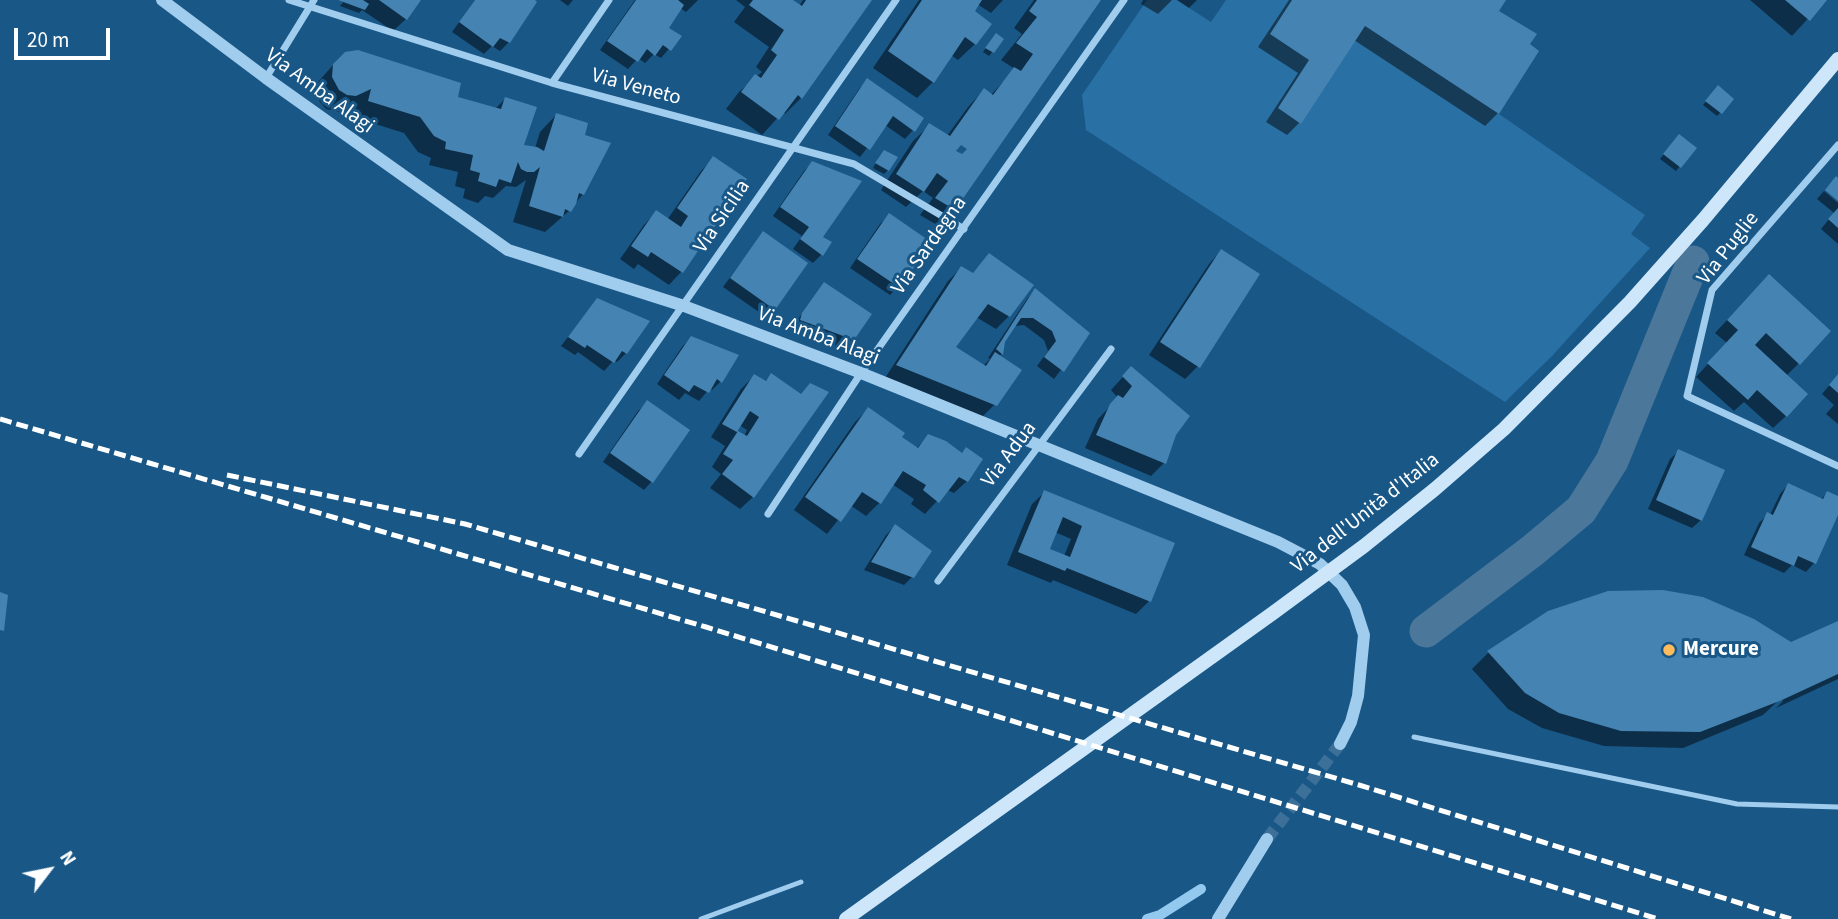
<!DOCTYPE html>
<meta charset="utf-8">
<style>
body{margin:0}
#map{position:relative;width:1838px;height:919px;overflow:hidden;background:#195787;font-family:"Source Sans 3",sans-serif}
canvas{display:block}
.north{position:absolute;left:14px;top:835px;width:70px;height:70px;-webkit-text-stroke:5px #195787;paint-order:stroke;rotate:58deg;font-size:19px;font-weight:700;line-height:28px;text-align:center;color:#fff}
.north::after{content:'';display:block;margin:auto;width:24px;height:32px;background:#fff;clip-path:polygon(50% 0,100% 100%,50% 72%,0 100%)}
.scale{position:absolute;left:14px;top:28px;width:96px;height:32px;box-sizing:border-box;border:4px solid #fff;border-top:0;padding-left:9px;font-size:21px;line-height:24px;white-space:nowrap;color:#fff;-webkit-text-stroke:5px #195787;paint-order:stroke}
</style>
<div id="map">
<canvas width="1838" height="919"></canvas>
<div class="north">N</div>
<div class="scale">20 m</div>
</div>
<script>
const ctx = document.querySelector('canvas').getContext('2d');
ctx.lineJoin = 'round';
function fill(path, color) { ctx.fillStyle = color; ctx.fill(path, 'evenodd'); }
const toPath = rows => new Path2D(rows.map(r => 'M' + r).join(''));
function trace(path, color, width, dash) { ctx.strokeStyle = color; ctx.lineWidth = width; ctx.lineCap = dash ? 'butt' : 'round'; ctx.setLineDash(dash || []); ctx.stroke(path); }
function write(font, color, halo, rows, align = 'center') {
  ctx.font = font + ' "Source Sans 3",sans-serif'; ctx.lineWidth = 6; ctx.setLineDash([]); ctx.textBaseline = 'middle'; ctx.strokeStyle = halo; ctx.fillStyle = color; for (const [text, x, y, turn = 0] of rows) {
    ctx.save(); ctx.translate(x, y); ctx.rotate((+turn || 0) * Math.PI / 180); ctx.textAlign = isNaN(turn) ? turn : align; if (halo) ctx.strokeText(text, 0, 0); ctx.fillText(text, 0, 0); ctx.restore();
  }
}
fill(toPath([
 [1147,0,1177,0,1211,22,1226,0,1325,0,1499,114,1645,215,1631,234,1650,248,1552,356,1505,402,1086,130,1082,95]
]), '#2970a4');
fill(toPath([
 [345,0,419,0,406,19,393,31,362,10,359,13,340,6],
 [475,0,532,0,509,42,500,51,492,46,484,54,452,32],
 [560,0,573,0,568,6],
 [635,0,698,0,686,12,680,8,666,28,679,37,661,58,654,54,645,63,638,58,628,69,600,50],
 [736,0,790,0,799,6,803,0,869,0,801,98,785,114,783,112,762,135,726,109,739,92,762,72,756,67,769,47,734,22,745,7],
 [919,0,1003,0,991,13,977,4,972,11,989,24,975,44,958,60,951,55,933,82,917,98,873,68],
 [1034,0,1099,0,954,209,937,225,920,215,933,198,923,191,906,207,881,190,913,141,930,125,947,136,968,107,984,90,991,95,1015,69,1001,60,1022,34,1014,28],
 [961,143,969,148,962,157,954,151],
 [1143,0,1172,0,1158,14,1141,4],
 [1177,0,1197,0,1189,8],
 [1289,0,1504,0,1497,11,1528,45,1537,51,1498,113,1485,126,1354,40,1300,122,1287,135,1266,122,1298,73,1258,47],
 [1750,0,1825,0,1792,36],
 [992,39,1002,40,989,56,983,52],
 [341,56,456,98,495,109,505,99,522,146,535,148,540,132,556,115,583,136,583,194,569,211,545,232,513,222,526,180,516,187,506,186,493,198,485,196,478,203,463,198,465,189,455,186,458,172,429,165,431,158,418,152,404,133,353,117,356,104,340,112,326,109,319,101,316,90,318,82],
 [868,80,913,130,905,139,885,125,860,157,828,135,859,89],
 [1714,92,1720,113,1717,116,1703,105],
 [1675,140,1694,148,1676,171,1660,159],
 [880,156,888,170,884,174,873,168],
 [714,158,745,179,681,272,669,285,638,264,634,269,620,259,644,225,656,212,667,220,701,171],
 [812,163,821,255,813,263,793,249,802,236,773,216,804,171],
 [1824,191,1838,203,1838,244,1821,229,1834,213,1817,199],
 [889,216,898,287,890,295,850,268,880,224],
 [763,233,774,309,766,317,723,287],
 [1221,251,1198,366,1185,379,1149,355,1209,264],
 [989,256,1031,285,1009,316,996,329,976,317,953,348,983,366,990,359,988,358,1027,299,1035,290,1088,334,1054,379,1037,366,1048,351,1044,340,1024,325,1014,326,1003,342,1002,354,999,356,995,404,982,417,885,378,948,281,961,268,971,275],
 [824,285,855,338,842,348,795,331,792,327],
 [1756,289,1799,363,1786,376,1786,416,1773,428,1744,402,1734,411,1696,377,1727,343,1715,333],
 [597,300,626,353,617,362,614,360,604,371,578,352,575,355,561,346],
 [691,338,721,381,712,390,710,388,699,401,685,393,679,400,657,384,682,347],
 [1131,368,1175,435,1164,463,1151,476,1085,448,1098,419,1118,398,1111,390],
 [1838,375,1838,424,1826,414,1834,405,1822,394],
 [754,376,764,382,771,376,753,497,740,509,710,488,721,474,712,467,725,446,711,437,741,389],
 [739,425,747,430,744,436,735,431],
 [647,403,652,481,644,490,603,462,638,411],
 [868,409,899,438,916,449,928,436,967,481,954,493,947,490,925,514,911,504,914,499,892,484,879,503,866,516,850,505,827,534,794,510,855,422],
 [1679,451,1701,520,1692,528,1648,509,1670,459],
 [1788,485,1820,500,1827,493,1838,498,1838,511,1814,563,1806,572,1792,565,1784,573,1744,555,1759,523,1768,514,1770,515,1780,494],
 [1045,492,1172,544,1149,601,1136,614,1053,580,1051,583,1007,565,1032,504],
 [1055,532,1071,539,1064,556,1048,550],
 [895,526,912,577,904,585,864,570,886,535],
 [1838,623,1838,679,1776,708,1783,701,1781,698,1763,715,1683,748,1604,746,1542,728,1508,709,1472,669,1489,652,1791,644]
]), '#0007');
trace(toPath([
 [1147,919,1160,915,1201,889]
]), '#93c9ef', 10);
trace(toPath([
 [1426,631,1532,551,1581,510,1612,461,1693,262]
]), '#4a779a', 33);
fill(toPath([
 [338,0,363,0,369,4,365,10],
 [379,0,421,0,407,20],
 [475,0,535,0,537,2,510,43,500,38,493,47,459,22],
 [636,0,678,0,684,5,669,28,682,36,671,51,663,45,655,56,647,49,638,62,607,41],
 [753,0,793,0,802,6,806,0,872,0,802,99,798,95,779,120,741,92,755,74,761,78,777,55,771,50,784,30,749,5],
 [922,0,982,0,975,11,992,24,976,45,965,37,934,83,888,51],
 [1037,0,1101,0,955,210,935,198,948,181,937,173,924,192,896,174,929,123,950,136,984,88,993,95,1014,67,1021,71,1033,54,1016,43,1037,17,1029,11],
 [961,145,967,149,962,154,956,151],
 [1292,0,1506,0,1499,11,1537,34,1530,44,1539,51,1499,114,1365,26,1301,124,1278,108,1309,60,1270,34],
 [1785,0,1827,0,1810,21],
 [996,33,1004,39,994,53,985,48],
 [358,50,461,83,458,97,501,109,505,97,537,107,524,145,537,147,544,151,556,113,588,123,585,135,611,143,584,195,579,193,576,204,571,212,565,209,563,217,529,206,540,167,534,172,527,172,521,169,518,162,511,183,499,179,496,187,478,181,480,173,470,170,473,155,445,149,446,142,434,136,420,117,368,101,371,89,356,96,347,95,339,90,332,77,333,64,345,52],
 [867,78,924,118,915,132,893,116,870,150,835,126],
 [1718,85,1734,99,1722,114,1705,101],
 [1679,134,1697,148,1681,168,1663,154],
 [884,150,898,157,889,171,875,163],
 [713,156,747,179,683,273,651,252,648,257,631,246,656,210,681,227,688,216,677,208],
 [812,161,862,181,823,237,832,242,823,256,800,239,809,227,780,207],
 [1836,176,1838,178,1838,201,1825,190],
 [1838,208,1838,228,1828,219],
 [889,213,931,242,900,288,857,259],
 [763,231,808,263,775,310,730,278],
 [1221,249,1260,274,1200,368,1160,342],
 [989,253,1034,285,1010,317,988,304,956,347,986,366,995,352,1022,370,997,406,896,365,961,266,973,273],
 [1769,274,1831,331,1800,365,1766,333,1755,345,1808,394,1787,417,1757,390,1748,400,1707,363,1738,330,1727,320],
 [824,282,872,314,854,340,800,320,802,313],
 [1035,288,1090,333,1064,372,1044,357,1056,341,1052,331,1033,318,1021,318,1005,342,1003,355,996,349],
 [597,298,650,321,627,354,622,351,614,363,587,345,585,348,568,337],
 [691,336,739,355,722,383,717,379,709,393,694,385,689,392,664,375],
 [1131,366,1190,416,1176,435,1166,464,1096,435,1110,404,1118,395,1123,398,1132,386,1122,376],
 [771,373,801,394,810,383,829,392,754,498,722,474,733,460,723,454,738,431,747,436,759,417,750,411,737,432,722,424,754,374,766,381],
 [1838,374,1838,393,1829,385],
 [647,400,690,430,653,483,610,453],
 [868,407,905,433,902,437,918,448,928,434,946,441,962,453,966,447,983,459,968,482,959,477,939,503,923,490,926,485,903,471,881,504,862,492,841,522,805,497],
 [1678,449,1725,470,1702,521,1656,500],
 [1788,483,1823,499,1827,491,1838,496,1838,515,1816,564,1798,556,1794,566,1751,547,1767,512,1773,515],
 [1044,490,1175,543,1151,602,1067,568,1065,571,1018,552],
 [1063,517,1082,526,1070,557,1050,549],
 [895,524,932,551,914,578,871,562],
 [1663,590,1703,597,1754,619,1791,642,1838,621,1838,674,1782,700,1700,732,1621,731,1559,713,1525,693,1487,651,1548,611,1608,591],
 [0,592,8,595,4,631,0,630]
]), '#4583b2');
trace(toPath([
 [1267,839,1340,744]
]), '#3c7099', 12, [12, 6]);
trace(toPath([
 [1414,737,1737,804,1838,807],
 [701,919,801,882]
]), '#a0cced', 5);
trace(toPath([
 [289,0,552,83,854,164,964,229],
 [266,78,314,0],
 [552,83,609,0],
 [1838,145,1712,290,1687,396,1838,466],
 [579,454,896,0],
 [768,514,861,373,1124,0],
 [938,581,1111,349]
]), '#a0cced', 7);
trace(toPath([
 [162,0,266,78,508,250,684,306,861,373,1278,542,1320,564,1342,585,1355,607,1364,635,1358,696,1351,722,1340,744],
 [1218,919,1267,839]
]), '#a0cced', 12);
trace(toPath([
 [846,919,1273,613,1364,546,1435,489,1504,429,1630,302,1703,220,1838,59]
]), '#cde6f9', 14);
trace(toPath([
 [0,419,706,627,1658,919],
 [227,475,465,524,1359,785,1791,919]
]), '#fff', 5, [12, 5]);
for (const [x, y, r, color] of [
 [1669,650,7,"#ffbb5c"]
]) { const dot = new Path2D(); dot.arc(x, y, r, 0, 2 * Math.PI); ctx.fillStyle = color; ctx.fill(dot); trace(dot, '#195787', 2.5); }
write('21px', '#fff', '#195787', [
 ["Via Veneto",636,88,15],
 ["Via Amba Alagi",319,92,36],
 ["Via Sicilia",723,217,-56],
 ["Via Sardegna",930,246,-55],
 ["Via Puglie",1729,249,-52],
 ["Via Amba Alagi",818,337,21],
 ["Via Adua",1010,455,-53],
 ["Via dell'Unità d'Italia",1366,514,-38]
]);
write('bold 21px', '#fff', '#195787', [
 ["Mercure",1683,650]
], 'left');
</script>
